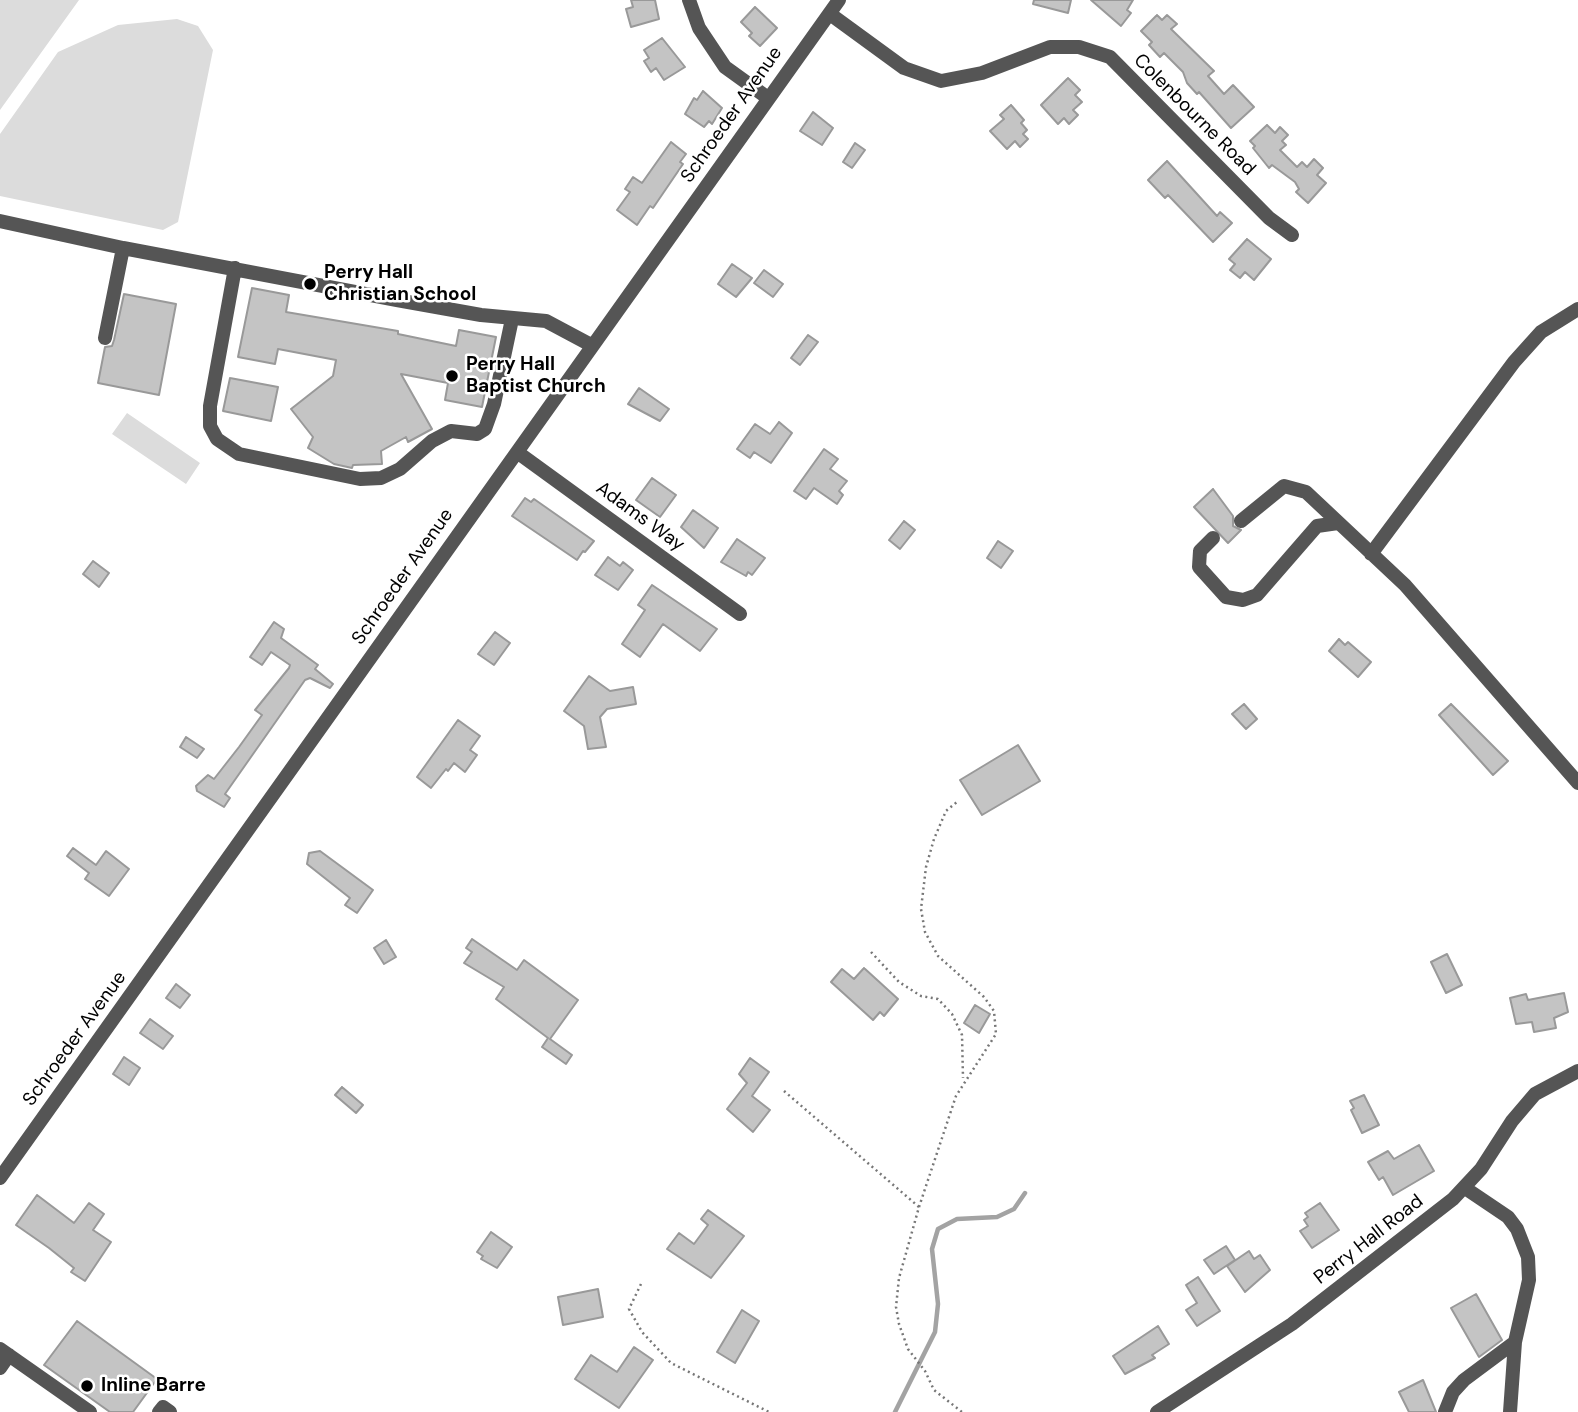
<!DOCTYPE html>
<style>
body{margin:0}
canvas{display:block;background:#fff}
</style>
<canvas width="1578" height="1412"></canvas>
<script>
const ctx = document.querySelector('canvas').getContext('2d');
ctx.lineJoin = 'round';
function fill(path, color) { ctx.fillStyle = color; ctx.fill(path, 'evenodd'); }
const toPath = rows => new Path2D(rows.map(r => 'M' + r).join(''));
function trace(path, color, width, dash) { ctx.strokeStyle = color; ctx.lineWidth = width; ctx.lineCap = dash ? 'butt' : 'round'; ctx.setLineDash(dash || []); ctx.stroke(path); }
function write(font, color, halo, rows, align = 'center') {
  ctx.font = font + ' "DM Sans",sans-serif'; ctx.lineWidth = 5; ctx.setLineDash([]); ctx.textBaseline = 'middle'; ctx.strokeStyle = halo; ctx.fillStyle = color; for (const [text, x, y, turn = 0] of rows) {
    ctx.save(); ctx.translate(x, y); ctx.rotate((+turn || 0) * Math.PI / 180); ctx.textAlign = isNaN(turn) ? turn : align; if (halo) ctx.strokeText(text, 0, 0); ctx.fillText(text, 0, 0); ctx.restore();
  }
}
fill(toPath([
 [0,0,79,0,0,110],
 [177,19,198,26,213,50,178,222,163,230,0,196,0,134,58,52,118,25],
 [127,413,200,463,186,484,112,434]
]), '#dcdcdc');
trace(toPath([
 [895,1412,935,1332,938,1304,932,1249,938,1229,957,1219,997,1217,1014,1209,1025,1193]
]), '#a3a3a3', 4.5);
const building = toPath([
 [631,0,655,0,659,19,631,27,626,9,633,7,631,0],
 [1034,0,1071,0,1068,13,1033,4,1034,0],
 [1091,0,1133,0,1127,10,1131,13,1121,26,1091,0],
 [755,7,777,28,760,46,749,36,752,33,741,22,755,7],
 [1157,15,1162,20,1167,15,1177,24,1171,29,1214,71,1208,76,1224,94,1233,85,1254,107,1231,128,1199,92,1197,94,1187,83,1183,72,1164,53,1160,57,1149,45,1152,42,1141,31,1157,15],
 [662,38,685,67,664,80,656,68,651,72,644,61,649,58,644,50,662,38],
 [1068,78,1080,90,1075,95,1082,102,1073,110,1078,115,1069,124,1064,118,1058,124,1041,105,1068,78],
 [703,91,722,108,712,124,709,121,704,127,685,114,694,98,697,100,703,91],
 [1011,105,1024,120,1021,123,1027,130,1023,134,1028,139,1020,147,1015,141,1007,149,990,131,1004,119,1000,115,1011,105],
 [813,112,833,128,822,145,800,131,813,112],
 [1267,125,1275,133,1280,127,1288,135,1282,141,1286,145,1280,150,1297,167,1302,162,1307,167,1314,159,1323,168,1317,175,1326,183,1308,203,1296,192,1299,189,1295,182,1272,165,1269,168,1253,148,1255,146,1250,141,1267,125],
 [671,142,686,154,680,162,683,164,653,208,650,206,637,225,617,210,630,192,625,189,633,177,642,183,671,142],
 [855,143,865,150,852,168,843,162,855,143],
 [1167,161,1217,216,1220,212,1232,223,1213,242,1168,195,1165,198,1148,180,1167,161],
 [1247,239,1271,259,1254,280,1245,272,1240,278,1230,270,1235,264,1229,259,1247,239],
 [732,264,752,278,736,297,718,284,732,264],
 [764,270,783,284,773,297,754,283,764,270],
 [252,288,289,295,286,312,398,331,398,334,456,346,459,330,496,337,482,407,445,400,448,383,401,374,432,429,408,442,406,437,381,451,382,464,353,465,352,468,334,464,308,448,313,437,291,409,333,376,336,360,278,349,275,364,238,357,252,288],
 [124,294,176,304,159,395,98,383,105,347,112,346,114,340,124,294],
 [808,335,818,342,800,365,791,358,808,335],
 [230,378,278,387,271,421,223,411,230,378],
 [639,388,669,409,660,421,628,404,639,388],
 [779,422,792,433,771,463,754,452,750,458,737,449,755,424,770,434,779,422],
 [824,449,838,459,830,469,847,481,839,491,843,495,837,504,814,488,806,499,794,491,824,449],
 [652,478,676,495,660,517,636,500,652,478],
 [1213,489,1233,516,1233,526,1241,530,1228,543,1194,507,1213,489],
 [525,498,531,502,534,499,594,541,585,552,583,551,577,560,512,516,525,498],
 [693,510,718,528,704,548,681,527,693,510],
 [904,521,915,530,900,549,889,540,904,521],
 [737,539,765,558,752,575,748,572,746,576,721,562,737,539],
 [998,541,1013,551,1001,568,987,558,998,541],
 [608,557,620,566,623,562,633,570,618,590,595,575,608,557],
 [93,561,109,573,99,587,83,574,93,561],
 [652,585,717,629,700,651,663,624,640,657,622,644,645,610,638,605,652,585],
 [274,622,284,629,281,638,318,665,315,669,333,684,330,688,310,678,305,680,225,794,230,798,224,807,197,791,196,786,208,775,214,779,239,747,262,715,255,710,289,668,290,665,271,652,262,665,250,657,274,622],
 [495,632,510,643,494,665,478,654,495,632],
 [1339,639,1345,645,1348,642,1371,662,1358,677,1329,651,1339,639],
 [589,676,610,691,633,687,636,704,607,709,600,717,606,747,588,749,584,726,564,711,589,676],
 [1244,704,1257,719,1246,729,1232,714,1244,704],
 [1451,704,1508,761,1493,775,1439,715,1451,704],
 [458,720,480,736,470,750,477,755,465,772,454,763,448,771,446,769,431,788,417,777,458,720],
 [186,737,204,749,197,758,180,747,186,737],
 [1018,745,1040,781,982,815,960,780,1018,745],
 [73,848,96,865,106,851,129,869,109,896,85,879,89,873,67,856,73,848],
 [320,851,373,890,357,913,345,905,350,898,307,864,309,853,320,851],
 [472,939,517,970,524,960,578,1000,550,1039,572,1055,566,1064,542,1047,548,1038,496,999,504,987,464,963,472,952,466,948,472,939],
 [386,940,396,957,384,964,374,948,386,940],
 [1447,954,1462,985,1446,993,1431,962,1447,954],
 [864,968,898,999,884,1016,880,1012,873,1020,831,982,842,969,854,979,864,968],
 [176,984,190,995,180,1008,166,998,176,984],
 [1564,993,1568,1012,1554,1018,1556,1028,1534,1032,1532,1022,1516,1024,1510,998,1526,994,1528,1000,1564,993],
 [975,1005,990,1014,979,1033,964,1023,975,1005],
 [150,1019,173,1036,163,1049,140,1033,150,1019],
 [124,1057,140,1068,129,1085,113,1074,124,1057],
 [750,1058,769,1072,752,1096,770,1110,753,1132,727,1109,747,1083,739,1074,750,1058],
 [342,1087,363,1105,356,1113,335,1095,342,1087],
 [1364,1095,1379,1125,1362,1133,1351,1110,1354,1108,1350,1101,1364,1095],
 [1419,1145,1434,1171,1393,1195,1383,1177,1379,1180,1368,1162,1388,1151,1394,1159,1419,1145],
 [37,1195,74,1223,89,1203,104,1214,93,1230,111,1242,85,1281,71,1272,74,1268,49,1248,16,1225,37,1195],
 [1320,1203,1339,1230,1312,1248,1300,1231,1308,1226,1304,1220,1308,1217,1305,1213,1320,1203],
 [708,1210,744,1236,711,1278,667,1249,679,1233,694,1244,708,1225,701,1219,708,1210],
 [491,1232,512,1247,497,1268,481,1259,483,1256,477,1252,491,1232],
 [1226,1246,1235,1260,1214,1274,1204,1260,1226,1246],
 [1249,1251,1254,1259,1260,1255,1270,1270,1245,1292,1227,1266,1249,1251],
 [1198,1277,1220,1311,1197,1326,1186,1310,1197,1303,1186,1285,1198,1277],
 [598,1289,603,1317,563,1325,558,1297,598,1289],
 [1476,1294,1502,1340,1479,1357,1451,1308,1476,1294],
 [742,1310,759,1321,735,1363,717,1352,742,1310],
 [77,1321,157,1379,133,1412,110,1412,44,1365,77,1321],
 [1158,1326,1169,1344,1152,1355,1155,1358,1125,1374,1113,1356,1158,1326],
 [634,1347,653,1360,619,1408,575,1379,591,1355,617,1372,634,1347],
 [1423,1380,1436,1412,1409,1412,1399,1392,1423,1380]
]);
fill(building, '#c4c4c4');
trace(building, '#999', 2);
trace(toPath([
 [871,952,899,982,921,996,938,999,952,1014,962,1035,963,1078],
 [784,1091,919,1207,899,1278,896,1307,899,1324,908,1349,925,1371,934,1390,962,1412],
 [919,1207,956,1096,996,1034,994,1011,984,997,938,956,925,932,921,909,926,867,934,839,946,811,957,802],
 [641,1284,629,1309,642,1332,671,1363,769,1412]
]), '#777', 2.5, [2, 3.5]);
trace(toPath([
 [689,0,699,28,725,67,768,98],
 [830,14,904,68,941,81,982,73,1050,47,1079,47,1110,57,1269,218,1292,235],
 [0,221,123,248,397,300,481,315,546,321,591,345],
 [235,268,210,406,210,426,217,439,239,454,360,479,381,478,400,469,432,441,451,431,477,434,485,429,494,404,512,319],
 [105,338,123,248],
 [517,452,740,614],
 [1241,521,1284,486,1306,492,1405,585,1578,783],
 [1213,538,1200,551,1199,567,1226,597,1243,600,1257,595,1317,526,1338,523],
 [1371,554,1514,362,1541,332,1578,309],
 [0,1178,839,0],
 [1465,1188,1508,1217,1517,1229,1528,1257,1529,1280,1515,1342,1510,1412],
 [0,1349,90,1412],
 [0,1368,9,1355],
 [159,1412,163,1407,170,1412],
 [1157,1412,1292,1324,1453,1199,1481,1169,1512,1121,1535,1094,1578,1071],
 [1445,1412,1453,1392,1464,1380,1515,1342]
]), '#555', 14);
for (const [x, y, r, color] of [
 [310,284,7,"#000"],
 [452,376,7,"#000"],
 [87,1386,7,"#000"]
]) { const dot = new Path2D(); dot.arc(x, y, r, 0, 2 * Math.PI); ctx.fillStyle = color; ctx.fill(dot); trace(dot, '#fff', 2.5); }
write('19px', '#000', '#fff', [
 ["Schroeder Avenue",732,115,-55],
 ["Colenbourne Road",1194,115,45],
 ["Adams Way",640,517,36],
 ["Schroeder Avenue",403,577,-55],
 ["Schroeder Avenue",75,1039,-54],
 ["Perry Hall Road",1369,1240,-38]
]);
write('bold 19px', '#000', '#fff', [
 ["Perry Hall",324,273],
 ["Christian School",324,295],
 ["Perry Hall",466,365],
 ["Baptist Church",466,387],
 ["Inline Barre",101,1386]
], 'left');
</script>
